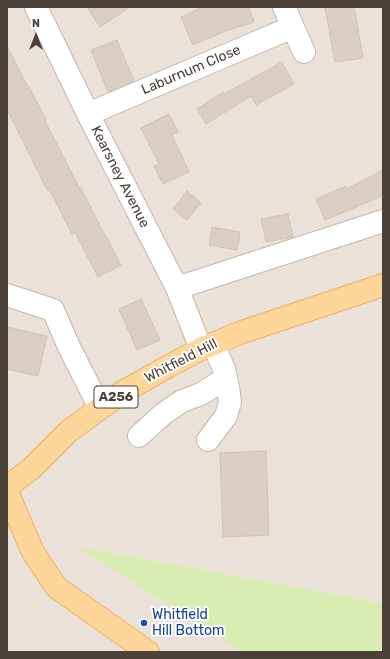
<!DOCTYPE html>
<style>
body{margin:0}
#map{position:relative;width:390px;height:659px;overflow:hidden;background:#f6f1eb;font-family:Rubik,sans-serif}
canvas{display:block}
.frame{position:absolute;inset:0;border:8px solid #4b4138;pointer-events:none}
.north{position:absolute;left:16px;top:16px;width:40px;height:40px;-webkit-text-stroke:3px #fff;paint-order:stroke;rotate:0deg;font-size:11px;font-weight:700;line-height:16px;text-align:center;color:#4b4138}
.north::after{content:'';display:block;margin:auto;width:14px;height:18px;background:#4b4138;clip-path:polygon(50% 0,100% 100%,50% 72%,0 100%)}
</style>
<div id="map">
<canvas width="390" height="659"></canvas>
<div class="frame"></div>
<div class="north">N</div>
</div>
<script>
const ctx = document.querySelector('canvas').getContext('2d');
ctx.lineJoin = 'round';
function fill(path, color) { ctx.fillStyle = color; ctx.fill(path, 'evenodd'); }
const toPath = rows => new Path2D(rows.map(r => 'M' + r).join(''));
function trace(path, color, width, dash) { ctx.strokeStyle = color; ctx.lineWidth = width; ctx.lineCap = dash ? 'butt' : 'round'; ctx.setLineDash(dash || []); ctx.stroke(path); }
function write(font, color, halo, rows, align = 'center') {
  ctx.font = font + ' Rubik,sans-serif'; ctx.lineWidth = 4; ctx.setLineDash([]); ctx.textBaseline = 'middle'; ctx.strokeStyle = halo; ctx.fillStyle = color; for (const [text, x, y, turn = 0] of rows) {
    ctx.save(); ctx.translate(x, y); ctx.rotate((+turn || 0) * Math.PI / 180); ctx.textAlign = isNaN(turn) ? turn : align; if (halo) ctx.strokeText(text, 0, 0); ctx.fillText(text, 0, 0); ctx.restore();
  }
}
fill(toPath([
 [7,7,383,7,383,603,77,546,242,652,7,652]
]), '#eae2d8');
fill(toPath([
 [76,546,383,603,383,652,242,652]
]), '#d9ecb2');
const building = toPath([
 [87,7,130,7,100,27,87,7],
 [203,7,249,7,254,22,223,32,193,45,181,17,203,7],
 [325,7,354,7,363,58,335,62,325,7],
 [117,40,134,81,108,92,91,50,117,40],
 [7,46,28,87,29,87,46,120,45,121,80,189,81,188,104,234,105,234,121,265,98,277,75,232,72,234,49,189,47,190,7,109,7,46],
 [282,62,294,84,256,105,251,96,206,124,197,109,223,92,224,94,282,62],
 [169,114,178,132,172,135,189,172,163,184,154,166,159,164,141,128,169,114],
 [383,170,383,195,373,200,325,220,316,199,346,186,347,189,383,170],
 [187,191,201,203,187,220,173,209,187,191],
 [288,214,293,237,266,242,261,219,288,214],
 [212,227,240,232,237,250,209,245,212,227],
 [141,299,160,340,137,350,119,309,141,299],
 [7,327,47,336,38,376,7,369,7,327],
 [266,451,269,535,223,537,220,453,266,451]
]);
fill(building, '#dbcec2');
trace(building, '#d4c2b2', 1);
const minor = toPath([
 [36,7,88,114,177,288,201,349],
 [284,7,304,52],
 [88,114,293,27],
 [177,288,383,221],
 [7,295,53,310,69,347,100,408],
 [139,436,163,414,182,401,201,394,226,378],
 [208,440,226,416,230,402,228,387,224,369,213,344]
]);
const major = toPath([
 [7,487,31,469,69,431,121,393,169,366,201,349,242,332,383,285],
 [7,491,13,506,33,552,56,587,148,652]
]);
trace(minor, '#c2b8ac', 24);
trace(major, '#eab264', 24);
trace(minor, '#fff', 22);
trace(major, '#ffd69a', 22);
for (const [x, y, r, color] of [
 [144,623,4,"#1a4fb4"]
]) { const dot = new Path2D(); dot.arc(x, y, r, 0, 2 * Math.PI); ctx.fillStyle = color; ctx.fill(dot); trace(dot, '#fff', 1.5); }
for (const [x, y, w] of [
 [116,397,44]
]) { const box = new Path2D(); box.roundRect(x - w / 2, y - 11, w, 22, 3); ctx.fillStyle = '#fff'; ctx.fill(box); trace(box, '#4b4138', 1); }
write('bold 13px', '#4b4138', null, [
 ["A256",116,397]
]);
write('14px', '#4b4138', '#fff', [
 ["Laburnum Close",191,70,-23],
 ["Kearsney Avenue",120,177,63],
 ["Whitfield Hill",181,361,-27]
]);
write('14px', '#164399', '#fff', [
 ["Whitfield",152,615],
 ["Hill Bottom",152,631]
], 'left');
</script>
